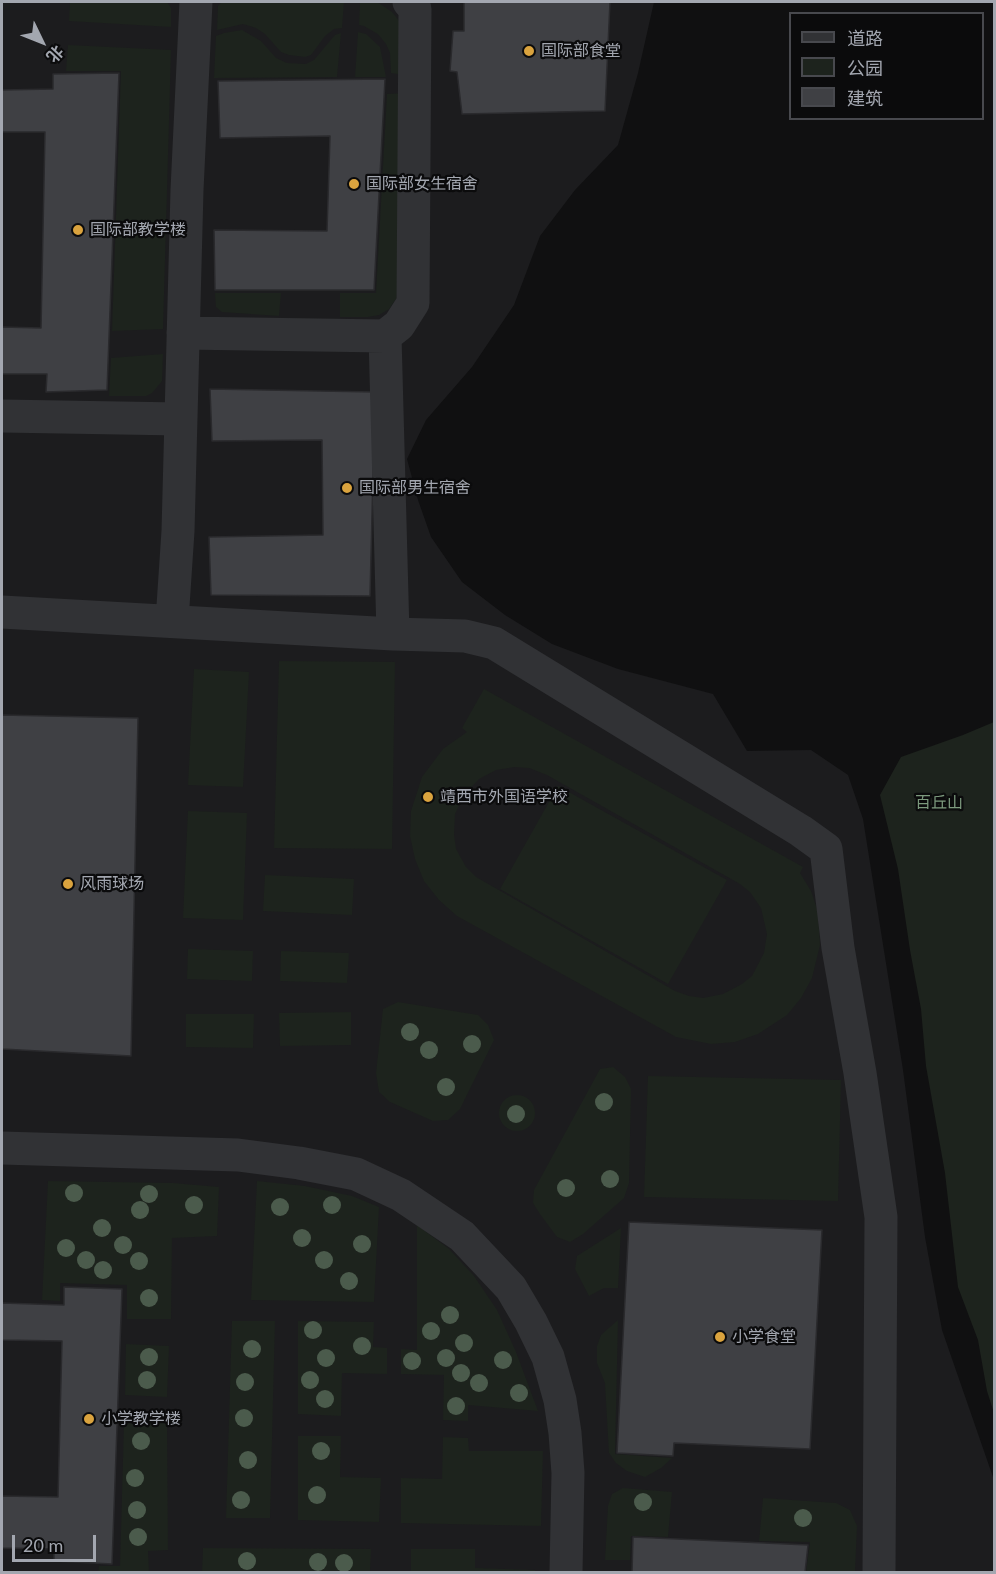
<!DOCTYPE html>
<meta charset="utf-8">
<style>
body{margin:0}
#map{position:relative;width:996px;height:1574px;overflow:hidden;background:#101011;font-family:Lato,"Noto Sans SC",sans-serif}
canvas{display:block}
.frame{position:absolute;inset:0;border:3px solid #a3a7b0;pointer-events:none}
.legend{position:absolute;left:789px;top:12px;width:195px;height:108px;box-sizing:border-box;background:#0b0b0c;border:2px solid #48494e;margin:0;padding:8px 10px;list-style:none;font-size:18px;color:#a3a7b0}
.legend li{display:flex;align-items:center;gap:12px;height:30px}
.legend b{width:30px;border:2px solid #48494e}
.north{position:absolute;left:12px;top:12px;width:60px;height:60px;-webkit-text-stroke:4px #0b0b0c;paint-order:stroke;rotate:133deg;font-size:16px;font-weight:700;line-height:24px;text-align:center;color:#a3a7b0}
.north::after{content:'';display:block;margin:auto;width:21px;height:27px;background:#a3a7b0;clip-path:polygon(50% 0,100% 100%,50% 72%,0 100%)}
.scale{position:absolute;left:12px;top:1535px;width:84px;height:27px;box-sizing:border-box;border:3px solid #a3a7b0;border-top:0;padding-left:8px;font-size:18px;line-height:21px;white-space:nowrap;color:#a3a7b0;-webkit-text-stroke:4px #0b0b0c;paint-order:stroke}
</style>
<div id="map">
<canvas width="996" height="1574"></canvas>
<div class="frame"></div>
<ul class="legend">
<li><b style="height:8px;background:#313235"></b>道路</li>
<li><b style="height:16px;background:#1d231d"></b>公园</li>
<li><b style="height:16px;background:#3f4044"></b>建筑</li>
</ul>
<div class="north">北</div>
<div class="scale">20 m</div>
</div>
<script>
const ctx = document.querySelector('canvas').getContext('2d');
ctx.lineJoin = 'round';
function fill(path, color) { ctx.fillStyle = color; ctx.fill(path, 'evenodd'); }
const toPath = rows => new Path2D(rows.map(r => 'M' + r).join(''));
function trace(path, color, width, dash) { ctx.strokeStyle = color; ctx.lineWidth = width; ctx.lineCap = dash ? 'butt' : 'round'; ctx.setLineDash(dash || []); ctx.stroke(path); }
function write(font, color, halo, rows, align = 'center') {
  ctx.font = font + ' Lato,"Noto Sans SC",sans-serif'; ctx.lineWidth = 4.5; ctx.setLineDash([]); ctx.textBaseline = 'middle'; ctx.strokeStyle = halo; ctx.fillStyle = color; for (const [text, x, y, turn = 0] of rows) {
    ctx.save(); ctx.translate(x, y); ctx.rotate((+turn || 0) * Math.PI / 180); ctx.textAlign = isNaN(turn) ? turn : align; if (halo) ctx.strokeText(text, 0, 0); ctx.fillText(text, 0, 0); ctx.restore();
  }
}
fill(toPath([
 [2,2,654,2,638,73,618,145,575,190,540,236,514,305,472,367,426,420,407,459,418,500,431,537,462,582,505,615,552,644,618,669,713,694,747,751,811,750,848,775,863,819,903,1070,925,1237,942,1330,994,1480,994,1572,2,1572]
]), '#1c1c1e');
fill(toPath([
 [70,2,167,2,171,8,171,27,69,21],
 [222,2,344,2,342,28,334,29,325,36,311,55,305,57,289,55,281,52,265,34,256,28,243,24,217,30,218,6],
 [360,2,377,2,392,12,404,27,405,75,391,73,390,53,386,44,378,34,364,26,359,25],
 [242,30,261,41,276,58,287,63,306,64,314,60,335,35,341,33,337,77,214,78,216,36,224,33],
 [358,32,366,34,380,47,386,77,355,77],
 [68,45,171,50,163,329,112,331,121,71,66,71],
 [405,93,400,280,396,299,389,309,379,315,368,317,340,317,340,293,376,293,387,94],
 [215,293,281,293,279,316,222,312,216,307],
 [163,354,162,381,152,393,146,396,109,396,111,358],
 [279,661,395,662,392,849,274,848],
 [194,669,249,672,243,787,188,785],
 [484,689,803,867,800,873,811,891,818,912,820,945,812,978,801,998,787,1015,758,1034,735,1042,711,1044,676,1037,457,916,439,900,424,881,415,859,410,836,411,811,422,777,443,749,467,732,462,728],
 [515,767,529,768,547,775,740,884,750,892,761,908,767,934,764,953,752,976,742,984,723,994,703,998,689,996,675,991,476,877,466,867,456,849,454,835,455,814,464,795,479,779,496,770],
 [994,722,994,1413,987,1391,978,1340,958,1287,945,1173,926,1066,921,1009,910,950,898,869,880,795,901,757,963,735],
 [558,786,727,880,668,984,500,889],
 [188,811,247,813,243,920,183,918],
 [265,875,354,879,352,915,263,911],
 [188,949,253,951,252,981,187,979],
 [281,951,349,953,347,983,280,981],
 [398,1002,478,1015,488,1025,494,1040,460,1109,448,1120,433,1121,390,1102,379,1092,376,1073,383,1009],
 [351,1012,351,1045,280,1046,279,1013],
 [186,1014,254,1014,253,1048,186,1047],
 [613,1067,625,1077,631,1089,629,1183,624,1198,583,1234,570,1242,557,1237,540,1214,533,1203,534,1190,600,1069],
 [648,1076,841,1080,838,1201,644,1197],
 '499 1113a18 18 0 1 1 36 0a18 18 0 1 1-36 0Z',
 [48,1181,173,1183,219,1187,217,1236,172,1238,171,1319,127,1319,127,1285,60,1283,60,1301,42,1300],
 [257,1181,305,1186,352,1196,379,1207,374,1302,251,1300],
 [417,1225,449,1249,474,1276,497,1310,516,1352,538,1411,468,1405,468,1421,443,1420,444,1375,401,1374,401,1349,417,1350],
 [621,1228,618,1288,604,1288,589,1296,575,1269,577,1256],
 [618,1320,615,1454,672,1458,661,1468,645,1477,627,1471,616,1463,609,1453,605,1383,597,1363,597,1346,601,1335],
 [232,1321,275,1321,270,1518,226,1518],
 [298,1321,374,1322,373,1347,387,1348,387,1374,342,1373,341,1416,298,1414],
 [126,1344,169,1346,167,1397,125,1395],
 [167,1422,168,1550,148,1551,149,1572,98,1572,99,1566,120,1566,124,1423],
 [298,1436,341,1436,340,1477,381,1478,379,1522,298,1520],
 [443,1437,468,1438,469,1451,543,1451,541,1526,401,1523,401,1478,442,1479],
 [623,1488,672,1492,668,1537,631,1536,630,1560,605,1560,608,1506,612,1494],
 [763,1498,836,1503,850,1510,857,1526,855,1572,806,1572,810,1542,759,1541],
 [203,1548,371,1549,370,1572,202,1572],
 [411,1549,475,1549,475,1568,535,1570,535,1572,411,1572]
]), '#1d231d');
const building = toPath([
 [464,2,610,2,605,111,462,114,457,72,450,71,453,31,464,31,464,2],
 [119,73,107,390,46,392,47,374,2,374,2,327,41,328,45,132,2,132,2,90,53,89,53,74,119,73],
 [385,79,374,290,215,290,214,230,327,231,330,136,220,138,218,81,385,79],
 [210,389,375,392,370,596,211,595,209,537,323,535,322,440,212,441,210,389],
 [2,715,138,718,131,1056,2,1049,2,715],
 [629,1222,822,1230,810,1449,674,1443,673,1456,617,1453,629,1222],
 [64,1287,122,1289,112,1564,54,1561,54,1549,2,1548,2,1496,58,1497,62,1341,2,1340,2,1303,64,1305,64,1287],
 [633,1537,808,1545,805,1572,632,1572,633,1537]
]);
fill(building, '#3f4044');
trace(building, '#2a2a2d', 1.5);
trace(toPath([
 [183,333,385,336],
 [2,416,180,419],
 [2,612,393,634,465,636,494,643,801,831,826,849,838,948,860,1073,881,1217,879,1572],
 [172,621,178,531,187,190,196,2],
 [393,634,385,336,399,325,413,303,415,9,409,2],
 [2,1148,238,1155,299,1163,356,1174,401,1195,462,1236,511,1288,531,1322,548,1357,560,1400,565,1433,568,1473,566,1572]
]), '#313235', 33);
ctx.fillStyle = '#4b5b4c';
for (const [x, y] of [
 [410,1032],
 [472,1044],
 [429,1050],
 [446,1087],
 [604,1102],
 [516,1114],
 [610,1179],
 [566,1188],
 [74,1193],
 [149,1194],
 [194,1205],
 [332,1205],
 [280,1207],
 [140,1210],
 [102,1228],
 [302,1238],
 [362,1244],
 [123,1245],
 [66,1248],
 [86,1260],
 [324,1260],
 [139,1261],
 [103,1270],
 [349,1281],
 [149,1298],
 [450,1315],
 [313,1330],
 [431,1331],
 [464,1343],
 [362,1346],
 [252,1349],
 [149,1357],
 [326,1358],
 [446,1358],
 [503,1360],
 [412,1361],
 [461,1373],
 [147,1380],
 [310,1380],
 [245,1382],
 [479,1383],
 [519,1393],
 [325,1399],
 [456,1406],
 [244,1418],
 [141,1441],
 [321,1451],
 [248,1460],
 [135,1478],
 [317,1495],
 [241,1500],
 [643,1502],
 [137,1510],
 [803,1518],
 [138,1537],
 [247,1561],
 [318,1562],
 [344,1563]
]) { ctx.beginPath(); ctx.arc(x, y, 9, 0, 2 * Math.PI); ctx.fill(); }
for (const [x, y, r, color] of [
 [529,51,6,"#daa33e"],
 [354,184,6,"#daa33e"],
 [78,230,6,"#daa33e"],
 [347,488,6,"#daa33e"],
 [428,797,6,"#daa33e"],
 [68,884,6,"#daa33e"],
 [720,1337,6,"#daa33e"],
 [89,1419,6,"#daa33e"]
]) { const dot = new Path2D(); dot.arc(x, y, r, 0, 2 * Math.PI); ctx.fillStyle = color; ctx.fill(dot); trace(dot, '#0b0b0c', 2); }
write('16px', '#a3a7b0', '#0b0b0c', [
 ["国际部食堂",541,51],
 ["国际部女生宿舍",366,184],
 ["国际部教学楼",90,230],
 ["国际部男生宿舍",359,488],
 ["靖西市外国语学校",440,797],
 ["风雨球场",80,884],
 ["小学食堂",732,1337],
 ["小学教学楼",101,1419]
], 'left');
write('16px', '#7c997d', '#0b0b0c', [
 ["百丘山",939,803]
]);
</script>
